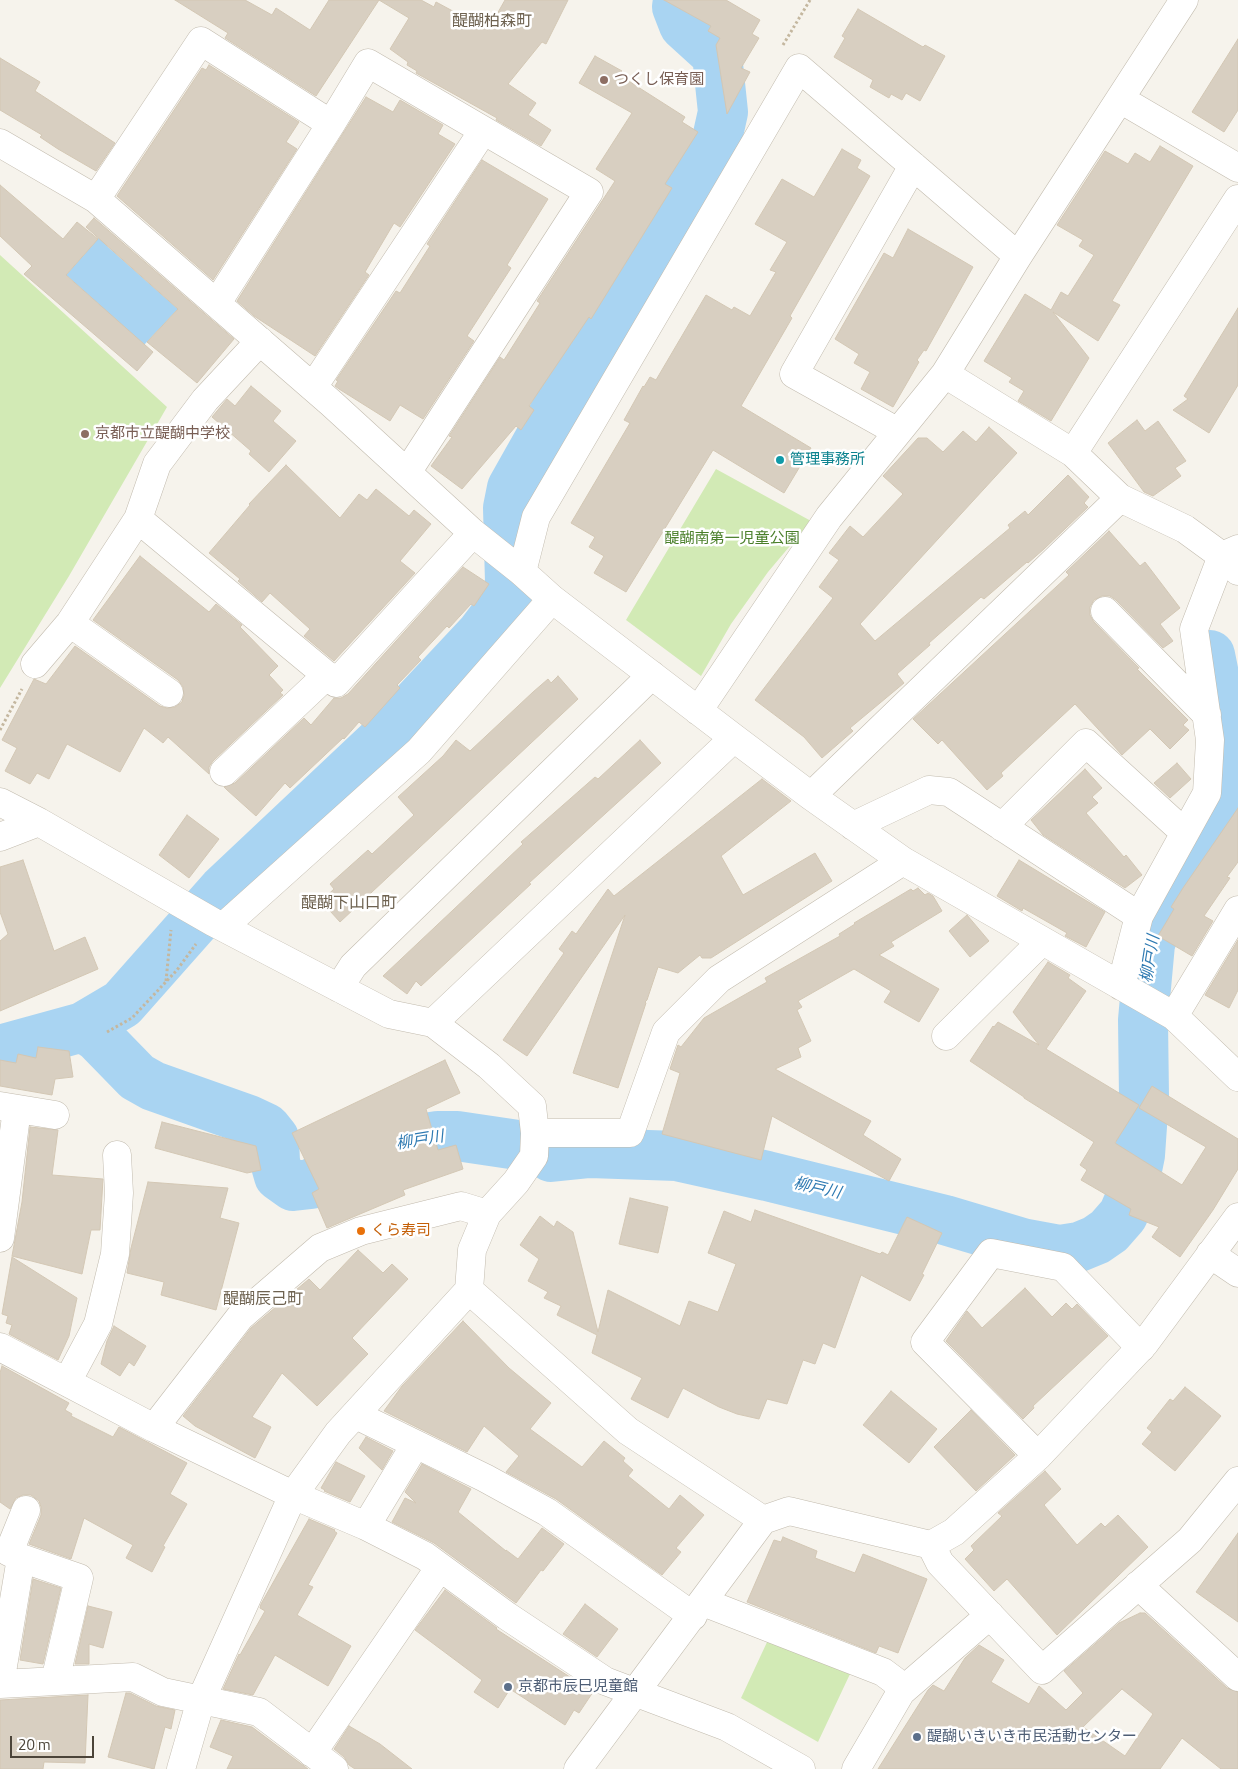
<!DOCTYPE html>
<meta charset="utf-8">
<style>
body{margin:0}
#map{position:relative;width:1238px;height:1769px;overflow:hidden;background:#f6f3ec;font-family:"Titillium Web",sans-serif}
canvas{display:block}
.scale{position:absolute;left:10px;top:1736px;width:84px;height:22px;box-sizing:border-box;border:2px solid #4b4439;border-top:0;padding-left:6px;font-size:15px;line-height:18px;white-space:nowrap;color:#4b4439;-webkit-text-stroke:4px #fff;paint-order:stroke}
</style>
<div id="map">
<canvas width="1238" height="1769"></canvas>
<div class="scale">20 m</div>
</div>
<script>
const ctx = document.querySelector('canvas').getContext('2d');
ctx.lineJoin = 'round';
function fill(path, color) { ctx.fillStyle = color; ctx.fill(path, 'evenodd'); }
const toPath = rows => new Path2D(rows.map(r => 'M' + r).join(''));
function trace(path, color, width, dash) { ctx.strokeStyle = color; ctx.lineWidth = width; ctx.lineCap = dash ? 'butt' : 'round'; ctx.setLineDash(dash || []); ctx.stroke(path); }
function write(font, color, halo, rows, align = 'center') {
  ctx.font = font + ' "Titillium Web","Noto Sans JP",sans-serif'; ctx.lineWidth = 5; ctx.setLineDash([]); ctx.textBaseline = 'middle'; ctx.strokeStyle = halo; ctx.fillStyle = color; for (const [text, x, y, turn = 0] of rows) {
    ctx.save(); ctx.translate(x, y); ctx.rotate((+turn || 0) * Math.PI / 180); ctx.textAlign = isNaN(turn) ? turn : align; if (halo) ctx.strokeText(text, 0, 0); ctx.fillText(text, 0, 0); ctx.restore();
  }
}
fill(toPath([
 [0,255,167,407,69,576,0,688],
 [716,469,811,521,768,572,731,624,701,676,626,620],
 [768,1640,850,1674,818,1742,741,1698]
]), '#d2eab5');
fill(toPath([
 [101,235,108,247,178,309,144,345,66,275]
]), '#a9d4f2');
trace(toPath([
 [83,1027,122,1004,223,890,379,743,481,634,506,601,510,582,508,508,512,488,579,369,642,275,717,139,723,112,717,55,684,25,677,7,678,0],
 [0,1050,83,1027,98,1037,137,1077,153,1086,249,1120,266,1128,274,1138,275,1162,279,1176,293,1186,311,1184,347,1162,376,1150,406,1141,438,1136,457,1136,538,1148,551,1157,590,1153,677,1156,767,1176,945,1220,1022,1243,1060,1250,1079,1247,1096,1240,1109,1231,1123,1215,1132,1194,1140,1155,1144,1097,1143,1020,1150,944,1156,926,1226,792,1231,778,1230,754,1210,655]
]), '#a9d4f2', 50);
const building = toPath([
 [175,0,245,0,272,15,276,8,310,30,329,0,421,0,434,7,436,2,488,30,505,0,568,0,546,44,542,42,508,84,536,103,528,115,551,130,541,146,496,120,497,118,416,73,417,71,407,65,408,62,390,49,409,18,379,0,316,96,225,38,228,33,175,0],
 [664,0,726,0,760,20,752,34,759,38,741,68,750,72,727,114,716,45,720,38,708,31,711,26,664,0],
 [858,9,923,47,925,45,945,56,920,101,906,93,902,100,891,94,889,98,870,87,873,80,834,57,845,38,842,36,858,9],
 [1238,39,1238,110,1224,132,1192,112,1238,39],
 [595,56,622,71,620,73,628,78,627,80,685,117,682,122,698,132,665,184,672,188,591,319,589,317,529,406,534,410,521,430,516,426,462,489,431,466,452,437,449,436,500,357,504,360,540,303,537,301,615,181,596,169,632,113,579,83,595,56],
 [0,58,40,82,35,91,115,143,96,171,58,149,40,137,42,135,0,110,0,58],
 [209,65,299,122,286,142,297,149,213,280,117,196,202,68,206,70,209,65],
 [366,97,393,112,400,100,443,125,438,134,455,144,400,227,394,223,365,272,369,275,315,356,254,316,237,301,366,97],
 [1160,146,1193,166,1112,301,1120,305,1098,341,1053,312,1089,358,1051,421,1018,401,1024,391,1009,382,1012,378,984,361,1025,294,1051,310,1061,292,1068,296,1094,255,1079,246,1083,240,1057,225,1105,151,1128,164,1135,153,1150,162,1160,146],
 [842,149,861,160,857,168,870,176,790,316,792,318,741,406,811,448,784,493,713,450,626,592,594,573,604,556,589,547,595,537,571,523,630,423,624,420,643,386,644,387,650,377,656,380,706,295,732,310,734,307,750,316,776,272,770,270,787,242,755,224,782,179,814,197,842,149],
 [482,160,548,199,507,265,511,268,467,336,474,341,423,419,400,405,390,421,339,389,335,386,338,381,336,380,396,291,400,293,430,246,427,244,482,160],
 [0,185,63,239,77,222,98,239,66,275,153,352,137,371,24,274,32,266,0,236,0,185],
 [94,218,234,339,197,383,147,342,178,309,86,227,94,218],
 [908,229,973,267,926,351,924,350,917,360,919,362,893,407,861,389,870,372,854,363,859,354,835,339,884,253,893,258,908,229],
 [1238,308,1238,385,1209,433,1173,410,1188,399,1184,396,1238,308],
 [251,386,281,411,273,421,296,441,269,472,249,454,251,451,212,417,227,399,235,406,251,386],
 [1137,420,1145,431,1158,421,1186,461,1175,468,1181,476,1153,496,1144,492,1108,443,1137,420],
 [989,427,1017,453,860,624,875,641,1010,528,1008,525,1025,511,1028,515,1068,475,1089,497,1084,503,1088,507,1044,549,1028,563,1027,562,984,599,981,597,929,643,930,645,897,674,904,683,850,728,853,731,822,758,804,737,755,700,833,598,819,587,839,560,829,553,850,526,863,537,903,494,883,476,918,438,927,438,943,452,963,431,976,442,989,427],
 [286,465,340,518,359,494,367,500,376,489,409,516,414,510,431,524,400,561,415,573,334,661,304,636,310,629,270,593,262,602,238,581,240,579,209,553,250,505,249,504,286,465],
 [1109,531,1140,566,1145,562,1180,608,1160,624,1173,641,1163,648,1116,600,1110,596,1102,596,1094,600,1090,607,1090,615,1094,622,1139,668,1137,669,1188,720,1183,725,1189,730,1170,749,1150,729,1122,755,1075,704,1001,773,1003,776,987,790,942,740,938,744,913,719,1069,575,1066,572,1109,531],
 [140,556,209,612,216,604,242,625,240,627,278,666,269,675,283,690,280,693,283,695,213,761,209,767,209,774,168,737,163,743,144,728,120,772,67,744,49,779,37,773,30,784,5,771,17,748,2,740,34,679,46,684,75,646,160,706,167,708,175,707,182,702,184,695,183,687,178,680,93,620,140,556],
 [463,567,489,584,474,606,471,604,449,628,447,626,418,657,421,660,397,685,400,688,365,727,359,722,344,739,343,738,290,788,285,783,256,816,227,790,224,787,235,783,304,718,311,725,334,698,341,698,348,694,463,567],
 [558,676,578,699,340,922,321,901,334,889,330,884,368,850,372,854,414,815,398,797,443,756,456,740,470,751,533,692,548,679,551,683,558,676],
 [640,740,661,763,529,883,531,884,421,986,416,981,407,994,383,976,523,844,521,842,595,777,598,779,640,740],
 [1177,763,1191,779,1170,798,1154,783,1177,763],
 [1085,769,1102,788,1092,797,1098,803,1086,813,1124,857,1126,855,1142,875,1125,888,1043,835,1031,820,1085,769],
 [762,779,791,801,721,856,743,895,815,853,832,881,711,958,702,958,700,955,678,973,658,967,647,1000,645,1002,646,1003,618,1088,573,1073,625,915,527,1056,503,1040,564,953,559,949,572,931,576,934,608,889,614,896,762,779],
 [1238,808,1238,862,1227,877,1230,878,1204,916,1213,921,1192,956,1158,936,1174,909,1171,907,1183,888,1238,808],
 [187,815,219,839,189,878,159,855,187,815],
 [23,860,54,951,85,937,98,969,0,1011,0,941,8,934,0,912,0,867,23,860],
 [1019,860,1105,912,1086,947,1065,936,1067,933,1023,908,1022,911,997,896,1019,860],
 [918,888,925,895,928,893,933,896,942,911,891,942,894,946,879,955,939,989,919,1022,884,1002,891,991,854,969,798,1001,802,1007,797,1010,811,1041,798,1048,801,1057,775,1069,871,1121,863,1135,901,1159,889,1181,772,1116,761,1160,662,1134,680,1073,670,1069,678,1045,681,1047,704,1018,767,982,765,978,840,936,839,934,855,924,854,923,911,889,913,891,918,888],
 [967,915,989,941,970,957,949,931,967,915],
 [1238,940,1238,990,1229,1008,1205,995,1238,940],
 [1048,962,1070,975,1068,978,1086,991,1046,1049,1139,1105,1115,1143,1182,1185,1206,1147,1139,1108,1152,1086,1238,1139,1238,1169,1213,1210,1180,1257,1152,1237,1159,1227,1129,1215,1131,1209,1081,1180,1087,1170,1080,1165,1094,1142,1024,1098,1024,1097,970,1061,993,1026,994,1027,998,1022,1039,1045,1013,1012,1048,962],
 [38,1047,69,1051,73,1077,55,1079,52,1095,0,1086,0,1060,16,1063,18,1054,36,1058,38,1047],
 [445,1060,460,1093,426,1109,438,1150,456,1145,463,1169,403,1190,405,1195,327,1228,312,1193,319,1189,292,1133,445,1060],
 [162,1122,256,1146,261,1170,247,1173,155,1148,162,1122],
 [30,1127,58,1130,52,1175,103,1179,100,1230,91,1230,82,1274,12,1256,22,1202,30,1127],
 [148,1182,228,1188,220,1218,239,1223,216,1310,161,1295,164,1282,127,1273,131,1248,148,1182],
 [630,1198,668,1207,658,1253,619,1244,630,1198],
 [755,1210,880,1254,882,1252,888,1255,907,1217,942,1233,922,1274,924,1275,910,1301,861,1275,835,1348,823,1343,815,1364,803,1360,787,1404,767,1399,759,1419,737,1414,719,1407,683,1388,668,1418,631,1399,642,1378,592,1353,597,1335,557,1315,561,1306,544,1298,548,1292,528,1281,539,1259,520,1245,540,1216,554,1227,557,1221,573,1232,598,1332,608,1290,680,1326,689,1301,718,1312,736,1264,708,1253,724,1211,751,1222,755,1210],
 [358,1250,383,1273,392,1264,408,1279,352,1338,368,1354,317,1406,282,1373,252,1417,271,1427,255,1458,195,1426,183,1416,251,1328,309,1279,320,1290,358,1250],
 [12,1257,77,1298,69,1336,58,1360,9,1334,12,1325,6,1323,8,1316,2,1314,12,1257],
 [1025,1288,1052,1317,1066,1303,1072,1309,1077,1304,1108,1336,1033,1406,1034,1408,1023,1419,946,1341,967,1311,982,1328,1025,1288],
 [463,1321,509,1368,551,1403,530,1429,582,1467,604,1441,625,1458,623,1461,633,1470,628,1476,669,1509,680,1495,704,1515,676,1548,681,1552,662,1575,556,1499,506,1472,519,1456,484,1426,467,1452,384,1411,402,1386,463,1321],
 [114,1326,146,1346,134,1366,129,1362,120,1376,101,1364,107,1341,114,1326],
 [2,1366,69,1403,65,1410,72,1414,71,1416,113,1437,119,1427,187,1463,170,1494,187,1504,163,1546,165,1547,152,1572,126,1558,133,1545,84,1518,71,1559,29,1544,41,1515,41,1507,39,1501,31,1495,23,1495,16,1498,10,1509,0,1502,0,1373,2,1366],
 [1185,1387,1221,1416,1175,1471,1142,1444,1152,1432,1147,1428,1170,1399,1173,1401,1185,1387],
 [891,1391,937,1429,909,1463,863,1425,891,1391],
 [971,1410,1015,1455,976,1491,934,1447,971,1410],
 [366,1437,393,1451,382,1470,359,1448,366,1437],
 [336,1462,365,1476,350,1502,324,1491,325,1490,321,1488,336,1462],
 [422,1464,471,1489,458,1512,506,1551,506,1550,518,1559,542,1528,564,1544,543,1571,541,1570,516,1603,434,1543,392,1522,405,1498,416,1503,405,1492,422,1464],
 [1045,1471,1061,1489,1044,1505,1077,1545,1101,1523,1105,1527,1118,1515,1148,1547,1057,1635,1007,1579,994,1591,965,1559,974,1550,971,1546,1002,1516,998,1513,1045,1471],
 [309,1519,335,1530,334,1531,337,1533,308,1585,313,1587,297,1615,351,1646,328,1686,275,1655,253,1695,223,1689,239,1654,240,1655,265,1611,260,1608,261,1604,309,1519],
 [1238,1533,1238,1622,1196,1592,1238,1533],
 [783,1537,817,1551,815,1558,855,1573,863,1554,927,1579,898,1653,879,1646,876,1653,747,1602,774,1540,781,1542,783,1537],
 [33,1579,61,1588,43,1664,20,1660,33,1579],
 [445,1590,497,1628,496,1629,593,1692,579,1713,574,1710,565,1725,510,1689,498,1708,474,1692,482,1680,415,1630,445,1590],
 [585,1604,618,1629,597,1657,563,1634,585,1604],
 [88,1606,112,1612,103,1648,89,1644,89,1664,75,1664,88,1606],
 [1140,1613,1145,1613,1227,1688,1238,1692,1238,1769,1221,1769,1182,1738,1160,1769,878,1769,928,1690,933,1685,944,1691,965,1658,979,1645,1004,1660,991,1682,1029,1704,1039,1686,1066,1710,1083,1693,1064,1671,1119,1623,1140,1613],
 [1122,1689,1153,1714,1125,1756,1083,1727,1122,1689],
 [126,1693,130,1693,156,1706,175,1710,171,1729,165,1727,154,1769,108,1757,126,1693],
 [88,1695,85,1763,44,1762,43,1769,0,1769,0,1700,88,1695],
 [221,1720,252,1727,308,1769,227,1769,233,1756,210,1747,221,1720],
 [349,1726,380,1744,412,1769,355,1769,349,1765,344,1757,334,1749,349,1726]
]);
fill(building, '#d8cfc1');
trace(building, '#d3c7b4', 1);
const minor = toPath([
 [1120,99,1238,168],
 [0,143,96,199,331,403,473,533,522,572,552,599,734,738,811,796,903,861,1174,1016,1238,1077],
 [96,199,201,41,331,124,368,63,589,192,408,471],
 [217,303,331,124],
 [945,374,1073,453,1120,498,1185,529,1222,556,1238,571],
 [313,387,483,131],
 [898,432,794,374,913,166],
 [1073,453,1238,199],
 [138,519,336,683,473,533],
 [522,572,536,517,799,68,1018,256],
 [1105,611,1207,715],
 [70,623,169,693],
 [35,664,70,623,138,519,157,464,205,400,260,341],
 [698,711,829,517,945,374,1018,256,1184,0],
 [224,772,327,675],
 [811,796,1120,498],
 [0,802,39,822,213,922,389,1014,433,1023,489,1066,532,1106,535,1133,534,1156,516,1182,487,1214,472,1250,469,1290,338,1433,293,1495,201,1700,181,1769],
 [853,826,929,790,949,792,1139,916],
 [1002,827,1086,743,1185,833],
 [0,837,39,822],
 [223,927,419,751,552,599],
 [1121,986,1139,916,1207,793,1210,740,1194,629,1222,556,1238,549],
 [339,988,353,966,652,675],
 [1174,1016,1238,910],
 [433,1023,734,738],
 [946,1036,1042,941],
 [0,1106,55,1115],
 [535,1133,630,1133,666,1032,719,979,903,861],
 [0,1238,17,1109],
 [1210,1254,1238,1273],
 [469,1290,628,1431,763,1520],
 [0,1347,154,1428,293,1495,366,1526,425,1556,507,1616,605,1681,727,1727,801,1769],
 [67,1382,98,1324,115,1254,119,1193,117,1155],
 [356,1415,485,1478,547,1512,693,1616],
 [154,1428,240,1317,320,1248,361,1231,461,1206,487,1214],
 [1038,1456,925,1342,991,1253,1063,1267,1141,1348],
 [366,1526,415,1445],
 [931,1545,940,1563,1042,1670,1190,1540,1238,1481],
 [21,1558,9,1552,26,1510],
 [1138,1585,1238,1677],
 [703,1602,883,1672,895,1681,901,1692,856,1769],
 [0,1684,133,1677,163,1692,259,1712,334,1769],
 [0,1684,21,1558,79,1578,55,1681],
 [901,1692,990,1615],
 [312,1753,440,1567],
 [578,1769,763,1520,789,1511,931,1545,954,1532,1038,1456,1145,1343,1238,1217]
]);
trace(minor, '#c2bbae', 29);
trace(toPath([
 [783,45,810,0],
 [0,730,22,689],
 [166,981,171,930],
 [107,1032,132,1018,177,970,196,944]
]), '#c4b79f', 3, [2.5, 2.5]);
trace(minor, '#fff', 28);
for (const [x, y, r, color] of [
 [604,80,5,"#8d6e63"],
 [85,434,5,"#8d6e63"],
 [780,460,5,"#0f9aa8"],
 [361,1231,5,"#e8710a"],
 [508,1687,5,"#5c6f8a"],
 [917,1737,5,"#5c6f8a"]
]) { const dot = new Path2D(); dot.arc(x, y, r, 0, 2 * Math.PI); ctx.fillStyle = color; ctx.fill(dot); trace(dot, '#fff', 2); }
write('15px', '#785e54', '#fff', [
 ["つくし保育園",614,80],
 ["京都市立醍醐中学校",95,434]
], 'left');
write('15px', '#0d838f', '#fff', [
 ["管理事務所",790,460]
], 'left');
write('15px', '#4a7f2a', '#fff', [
 ["醍醐南第一児童公園",732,539]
]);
write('15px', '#c56008', '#fff', [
 ["くら寿司",371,1231]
], 'left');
write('15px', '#4e5e75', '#fff', [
 ["京都市辰巳児童館",518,1687],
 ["醍醐いきいき市民活動センター",927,1737]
], 'left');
write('16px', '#6e6250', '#fff', [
 ["醍醐柏森町",492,22],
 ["醍醐下山口町",349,904],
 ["醍醐辰己町",263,1300]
]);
write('italic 16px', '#2e7ab2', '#fff', [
 ["柳戸川",1151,959,-81],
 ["柳戸川",420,1141,-9],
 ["柳戸川",817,1189,13]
]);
</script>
